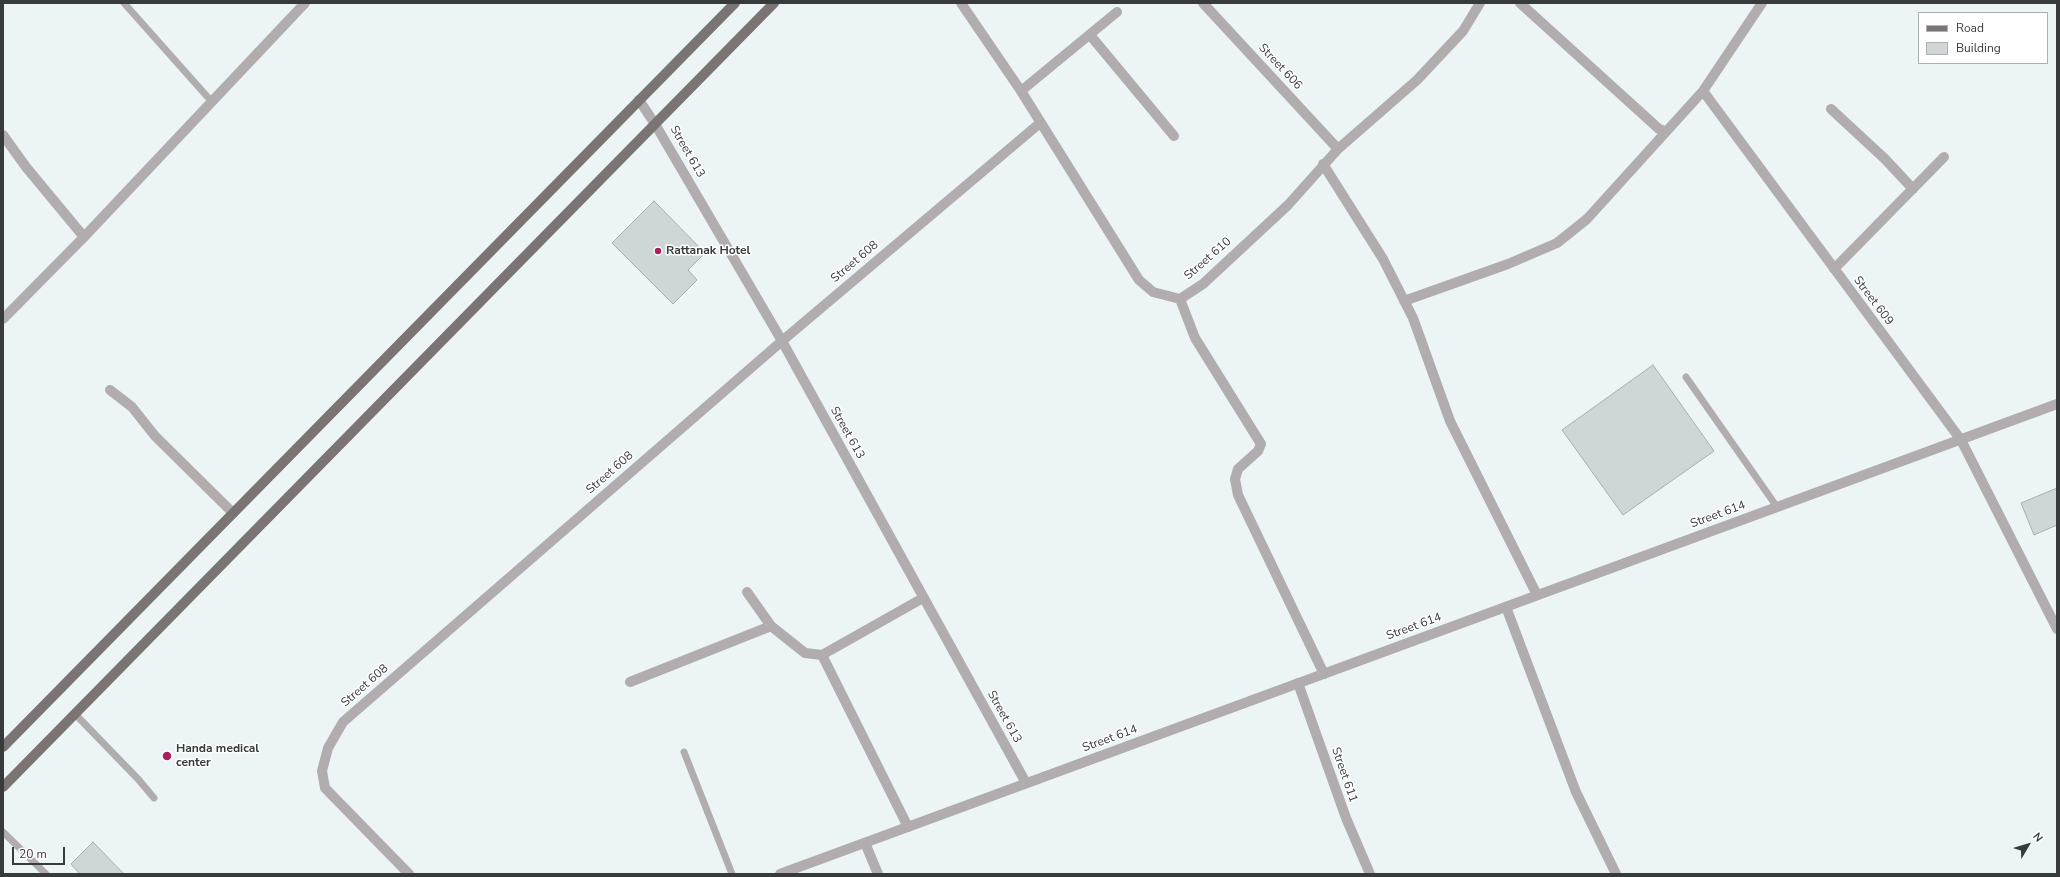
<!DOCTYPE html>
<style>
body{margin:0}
#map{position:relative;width:2060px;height:877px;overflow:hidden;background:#ecf4f6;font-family:"Nunito Sans",sans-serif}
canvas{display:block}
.frame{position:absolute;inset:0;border:4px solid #383b3c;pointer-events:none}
.legend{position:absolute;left:1918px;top:12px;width:130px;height:52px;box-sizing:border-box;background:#fff;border:1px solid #afb1b1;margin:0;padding:5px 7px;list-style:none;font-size:12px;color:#383b3c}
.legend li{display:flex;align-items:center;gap:8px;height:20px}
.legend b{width:20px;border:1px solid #afb1b1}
.north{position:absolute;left:2008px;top:825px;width:40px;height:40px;-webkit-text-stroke:3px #fff;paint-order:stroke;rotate:52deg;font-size:11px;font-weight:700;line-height:16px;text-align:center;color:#383b3c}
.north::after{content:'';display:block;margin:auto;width:14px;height:18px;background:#383b3c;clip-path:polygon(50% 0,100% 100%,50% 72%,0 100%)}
.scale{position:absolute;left:12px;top:847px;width:53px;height:18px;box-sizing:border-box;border:2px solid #383b3c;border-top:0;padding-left:5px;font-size:12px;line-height:14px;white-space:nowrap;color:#383b3c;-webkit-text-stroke:3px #fff;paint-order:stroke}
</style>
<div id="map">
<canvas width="2060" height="877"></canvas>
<div class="frame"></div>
<ul class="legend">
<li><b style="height:5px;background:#7a7475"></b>Road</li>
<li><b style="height:11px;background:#ced6d8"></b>Building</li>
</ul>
<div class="north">N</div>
<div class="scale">20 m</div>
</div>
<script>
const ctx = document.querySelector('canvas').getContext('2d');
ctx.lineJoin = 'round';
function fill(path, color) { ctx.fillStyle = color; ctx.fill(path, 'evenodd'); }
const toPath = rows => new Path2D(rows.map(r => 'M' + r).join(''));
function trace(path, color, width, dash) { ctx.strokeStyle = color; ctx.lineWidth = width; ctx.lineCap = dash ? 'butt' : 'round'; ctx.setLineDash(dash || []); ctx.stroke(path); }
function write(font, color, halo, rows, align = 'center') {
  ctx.font = font + ' "Nunito Sans",sans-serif'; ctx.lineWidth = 3; ctx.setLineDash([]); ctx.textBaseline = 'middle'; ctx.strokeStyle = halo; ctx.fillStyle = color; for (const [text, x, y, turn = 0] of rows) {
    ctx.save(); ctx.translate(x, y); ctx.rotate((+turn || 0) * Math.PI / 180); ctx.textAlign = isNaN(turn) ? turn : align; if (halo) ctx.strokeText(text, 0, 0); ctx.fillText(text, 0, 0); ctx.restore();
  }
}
const building = toPath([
 [654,201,705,253,688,270,697,280,673,304,612,243,654,201],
 [1653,365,1714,451,1623,515,1562,430,1653,365],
 [2057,488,2057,525,2034,535,2021,503,2057,488],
 [93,842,124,874,80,874,71,864,93,842]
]);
fill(building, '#ced6d8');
trace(building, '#a6aeb0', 1);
trace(toPath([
 [124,3,212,102],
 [1686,377,1777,507],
 [75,714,138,779,154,798],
 [684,752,732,874],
 [3,832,46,874]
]), '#b1adae', 7);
trace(toPath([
 [961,3,1021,91,1139,280,1153,292,1180,299,1203,284,1288,205,1338,149,1417,80,1463,31,1480,3],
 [1203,3,1338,149],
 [1520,3,1659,129,1665,131],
 [1090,35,1174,136],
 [1021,91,1117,12],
 [1703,91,1961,440,2057,629],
 [639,100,655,124,782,341,1026,783],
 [1831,109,1885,159,1913,189],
 [3,135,26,167,84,237],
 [1323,164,1383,259,1413,318,1450,421,1537,595],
 [1834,269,1944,157],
 [1180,299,1195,338,1261,444,1258,451,1238,469,1235,479,1238,495,1324,674],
 [1404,301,1508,264,1557,243,1587,219,1703,91,1762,3],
 [3,319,84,237,305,3],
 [110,390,132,407,155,436,233,513],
 [747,592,771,626,805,653,822,655,908,827],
 [1506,607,1576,792,1616,874],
 [822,655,923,598],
 [630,682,771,626],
 [1298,683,1346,818,1370,874],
 [865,843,878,874],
 [409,874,325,788,322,771,328,748,343,722,782,341,1040,123]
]), '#b1adae', 10);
trace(toPath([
 [780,874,2057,404]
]), '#b1adae', 10);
trace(toPath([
 [3,747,735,3],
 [3,787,774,3]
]), '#7a7475', 10);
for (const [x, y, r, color] of [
 [658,251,4,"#ac1e59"],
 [167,756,5,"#ac1e59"]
]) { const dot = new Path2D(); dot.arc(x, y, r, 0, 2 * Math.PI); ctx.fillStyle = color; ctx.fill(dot); trace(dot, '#fff', 1.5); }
write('12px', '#383b3c', '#fff', [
 ["Street 606",1280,67,47],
 ["Street 613",687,152,60],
 ["Street 610",1208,259,-41],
 ["Street 608",855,262,-40],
 ["Street 609",1873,301,53],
 ["Street 613",847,433,61],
 ["Street 608",610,473,-41],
 ["Street 614",1718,515,-20],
 ["Street 614",1414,627,-20],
 ["Street 608",365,686,-41],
 ["Street 613",1004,717,61],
 ["Street 614",1110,739,-20],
 ["Street 611",1344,775,71]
]);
write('bold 12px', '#383b3c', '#fff', [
 ["Rattanak Hotel",666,251],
 ["Handa medical",176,749],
 ["center",176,763]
], 'left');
</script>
